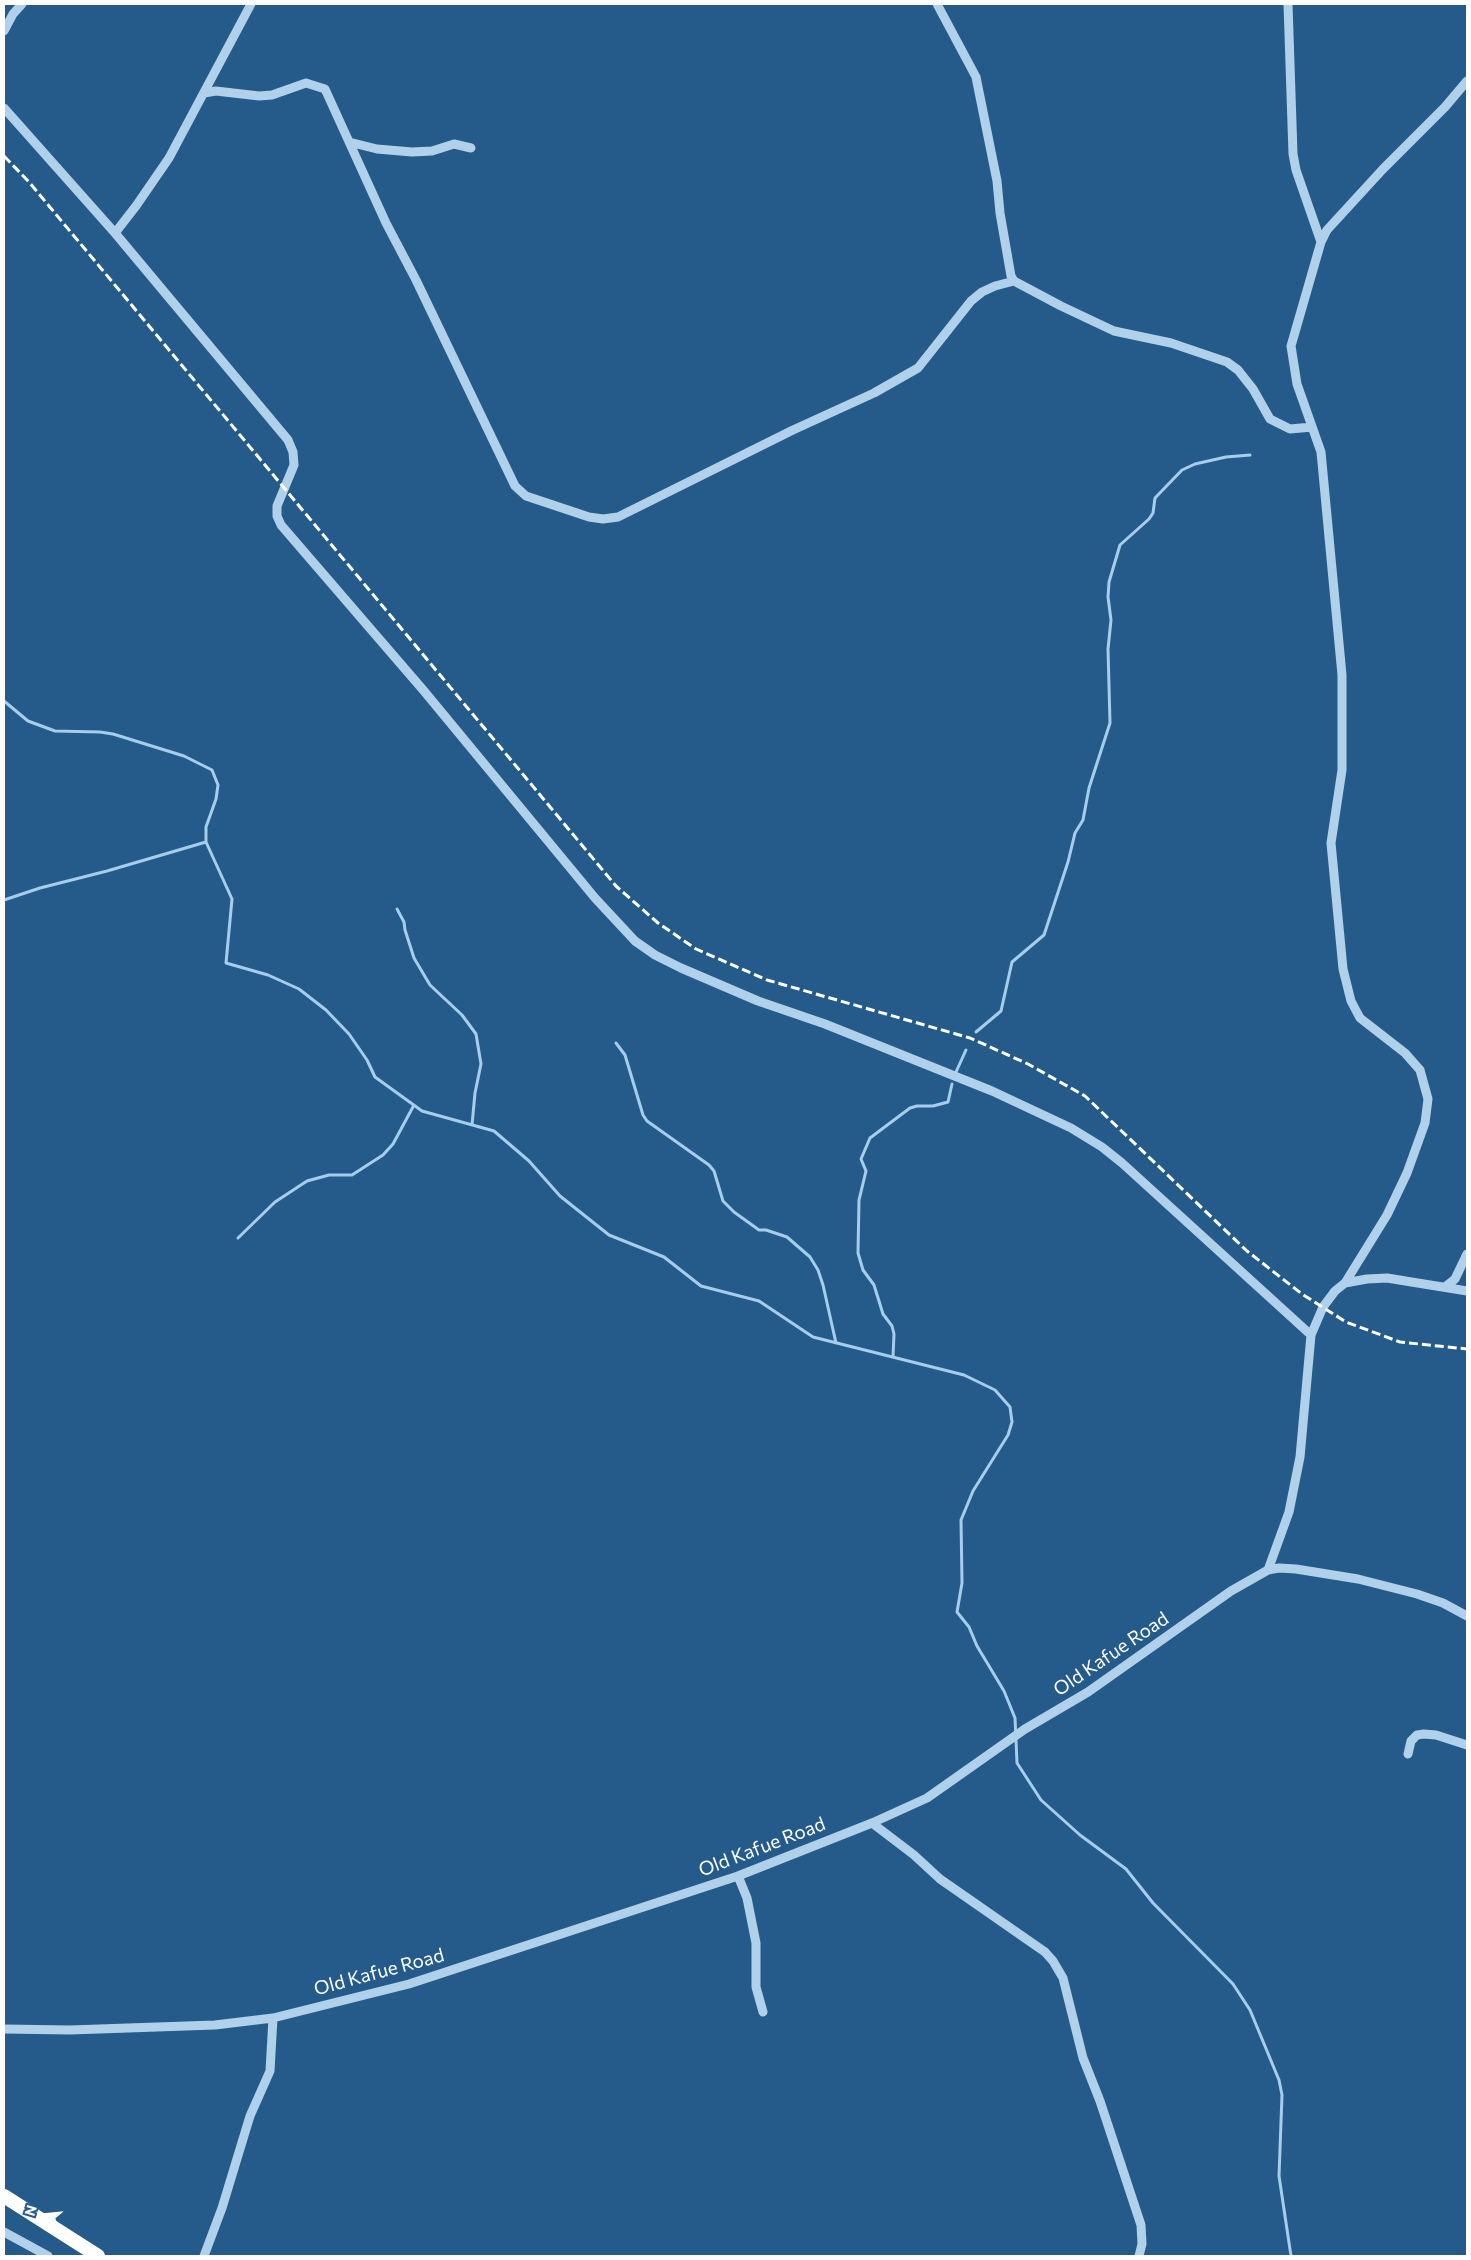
<!DOCTYPE html>
<style>
body{margin:0}
#map{position:relative;width:1471px;height:2260px;overflow:hidden;background:#245b8a;font-family:Commissioner,sans-serif}
canvas{display:block}
.frame{position:absolute;inset:0;border:5px solid #fff;pointer-events:none}
.north{position:absolute;left:20px;top:2190px;width:50px;height:50px;-webkit-text-stroke:4px #245b8a;paint-order:stroke;rotate:287deg;font-size:14px;font-weight:700;line-height:20px;text-align:center;color:#fff}
.north::after{content:'';display:block;margin:auto;width:18px;height:22px;background:#fff;clip-path:polygon(50% 0,100% 100%,50% 72%,0 100%)}
</style>
<div id="map">
<canvas width="1471" height="2260"></canvas>
<div class="frame"></div>
<div class="north">N</div>
</div>
<script>
const ctx = document.querySelector('canvas').getContext('2d');
ctx.lineJoin = 'round';
const toPath = rows => new Path2D(rows.map(r => 'M' + r).join(''));
function trace(path, color, width, dash) { ctx.strokeStyle = color; ctx.lineWidth = width; ctx.lineCap = dash ? 'butt' : 'round'; ctx.setLineDash(dash || []); ctx.stroke(path); }
function write(font, color, halo, rows, align = 'center') {
  ctx.font = font + ' Commissioner,sans-serif'; ctx.lineWidth = 5; ctx.setLineDash([]); ctx.textBaseline = 'middle'; ctx.strokeStyle = halo; ctx.fillStyle = color; for (const [text, x, y, turn = 0] of rows) {
    ctx.save(); ctx.translate(x, y); ctx.rotate((+turn || 0) * Math.PI / 180); ctx.textAlign = isNaN(turn) ? turn : align; if (halo) ctx.strokeText(text, 0, 0); ctx.fillText(text, 0, 0); ctx.restore();
  }
}
trace(toPath([
 [4,701,28,721,55,731,100,732,113,734,184,756,212,770,218,785,216,799,206,827,206,842,232,899,226,963,268,975,299,989,326,1010,349,1034,367,1060,375,1077,422,1111,494,1131,529,1161,560,1196,609,1235,664,1257,701,1286,759,1301,813,1337,964,1375,995,1390,1010,1407,1012,1422,1008,1435,973,1491,961,1520,962,1583,957,1612,969,1627,977,1646,1004,1691,1015,1718,1017,1763,1041,1800,1080,1835,1126,1869,1153,1903,1233,1984,1250,2010,1279,2080,1282,2095,1279,2176,1291,2256],
 [4,900,40,888,107,871,206,842],
 [397,909,404,922,405,930,414,958,430,985,462,1015,476,1034,481,1064,475,1093,472,1125],
 [976,1032,1001,1011,1012,962,1044,935,1068,862,1075,833,1083,820,1089,788,1110,723,1108,649,1111,620,1108,597,1109,582,1120,545,1149,519,1153,513,1155,498,1182,470,1195,464,1226,457,1250,455],
 [616,1043,625,1055,643,1115,647,1121,709,1165,714,1171,723,1201,734,1212,759,1230,766,1230,787,1237,810,1257,818,1270,823,1285,836,1343],
 [956,1072,966,1050],
 [238,1238,275,1202,307,1181,329,1175,352,1175,383,1155,393,1144,414,1105],
 [893,1357,894,1334,892,1326,883,1314,874,1285,863,1270,858,1253,859,1200,866,1171,861,1159,870,1138,910,1108,917,1106,933,1106,948,1102,952,1084]
]), '#a6cdeb', 3);
trace(toPath([
 [937,4,976,77,997,181,1000,213,1011,276,1014,281,1061,306,1114,331,1171,343,1227,362,1238,370,1253,389,1270,419,1290,429,1312,427],
 [1288,4,1293,154,1296,170,1321,242],
 [4,31,13,14,22,4],
 [204,93,216,91,259,96,272,95,306,83,325,89,386,223,416,280,515,486,526,496,589,517,603,519,618,517,793,430,874,393,918,368,971,301,982,292,995,286,1014,281],
 [4,108,115,233,288,440,293,452,294,465,277,506,277,516,281,525,424,691,595,898,635,941,655,955,681,968,758,1001,825,1024,992,1091,1071,1128,1102,1147,1122,1163,1311,1335],
 [349,142,377,149,412,152,432,151,454,144,471,148],
 [115,233,136,206,169,158,251,4],
 [1345,1283,1387,1215,1407,1173,1425,1123,1428,1099,1420,1070,1405,1053,1360,1018,1351,1001,1343,969,1331,843,1342,770,1342,675,1321,452,1297,384,1291,346,1321,242,1327,230,1383,169,1445,107,1467,81],
 [1445,1287,1455,1279,1467,1254],
 [1268,1570,1289,1512,1300,1457,1311,1335,1323,1307,1335,1291,1345,1283,1367,1279,1387,1278,1467,1291],
 [1408,1754,1411,1741,1417,1735,1424,1734,1436,1735,1467,1745],
 [872,1823,914,1855,940,1879,1045,1952,1053,1961,1063,1978,1083,2058,1100,2101,1141,2225,1142,2244,1139,2256],
 [738,1876,747,1898,756,1943,756,1987,763,2012],
 [4,2029,70,2030,215,2025,273,2018,409,1984,738,1876,872,1823,927,1798,1025,1729,1088,1692,1231,1591,1268,1570,1279,1568,1296,1569,1358,1579,1417,1594,1443,1603,1467,1616],
 [4,2232,48,2256],
 [204,2256,222,2208,250,2116,270,2071,273,2018]
]), '#b1d1ea', 9);
trace(toPath([
 [4,2196,98,2256]
]), '#fff', 14);
trace(toPath([
 [4,156,29,182,616,886,658,923,696,949,767,980,970,1038,1028,1064,1085,1096,1247,1251,1302,1294,1346,1322,1400,1342,1467,1349]
]), '#fff', 3, [9, 4]);
write('19px', '#fff', '#245b8a', [
 ["Old Kafue Road",1111,1654,-34],
 ["Old Kafue Road",762,1847,-21],
 ["Old Kafue Road",379,1972,-15]
]);
</script>
